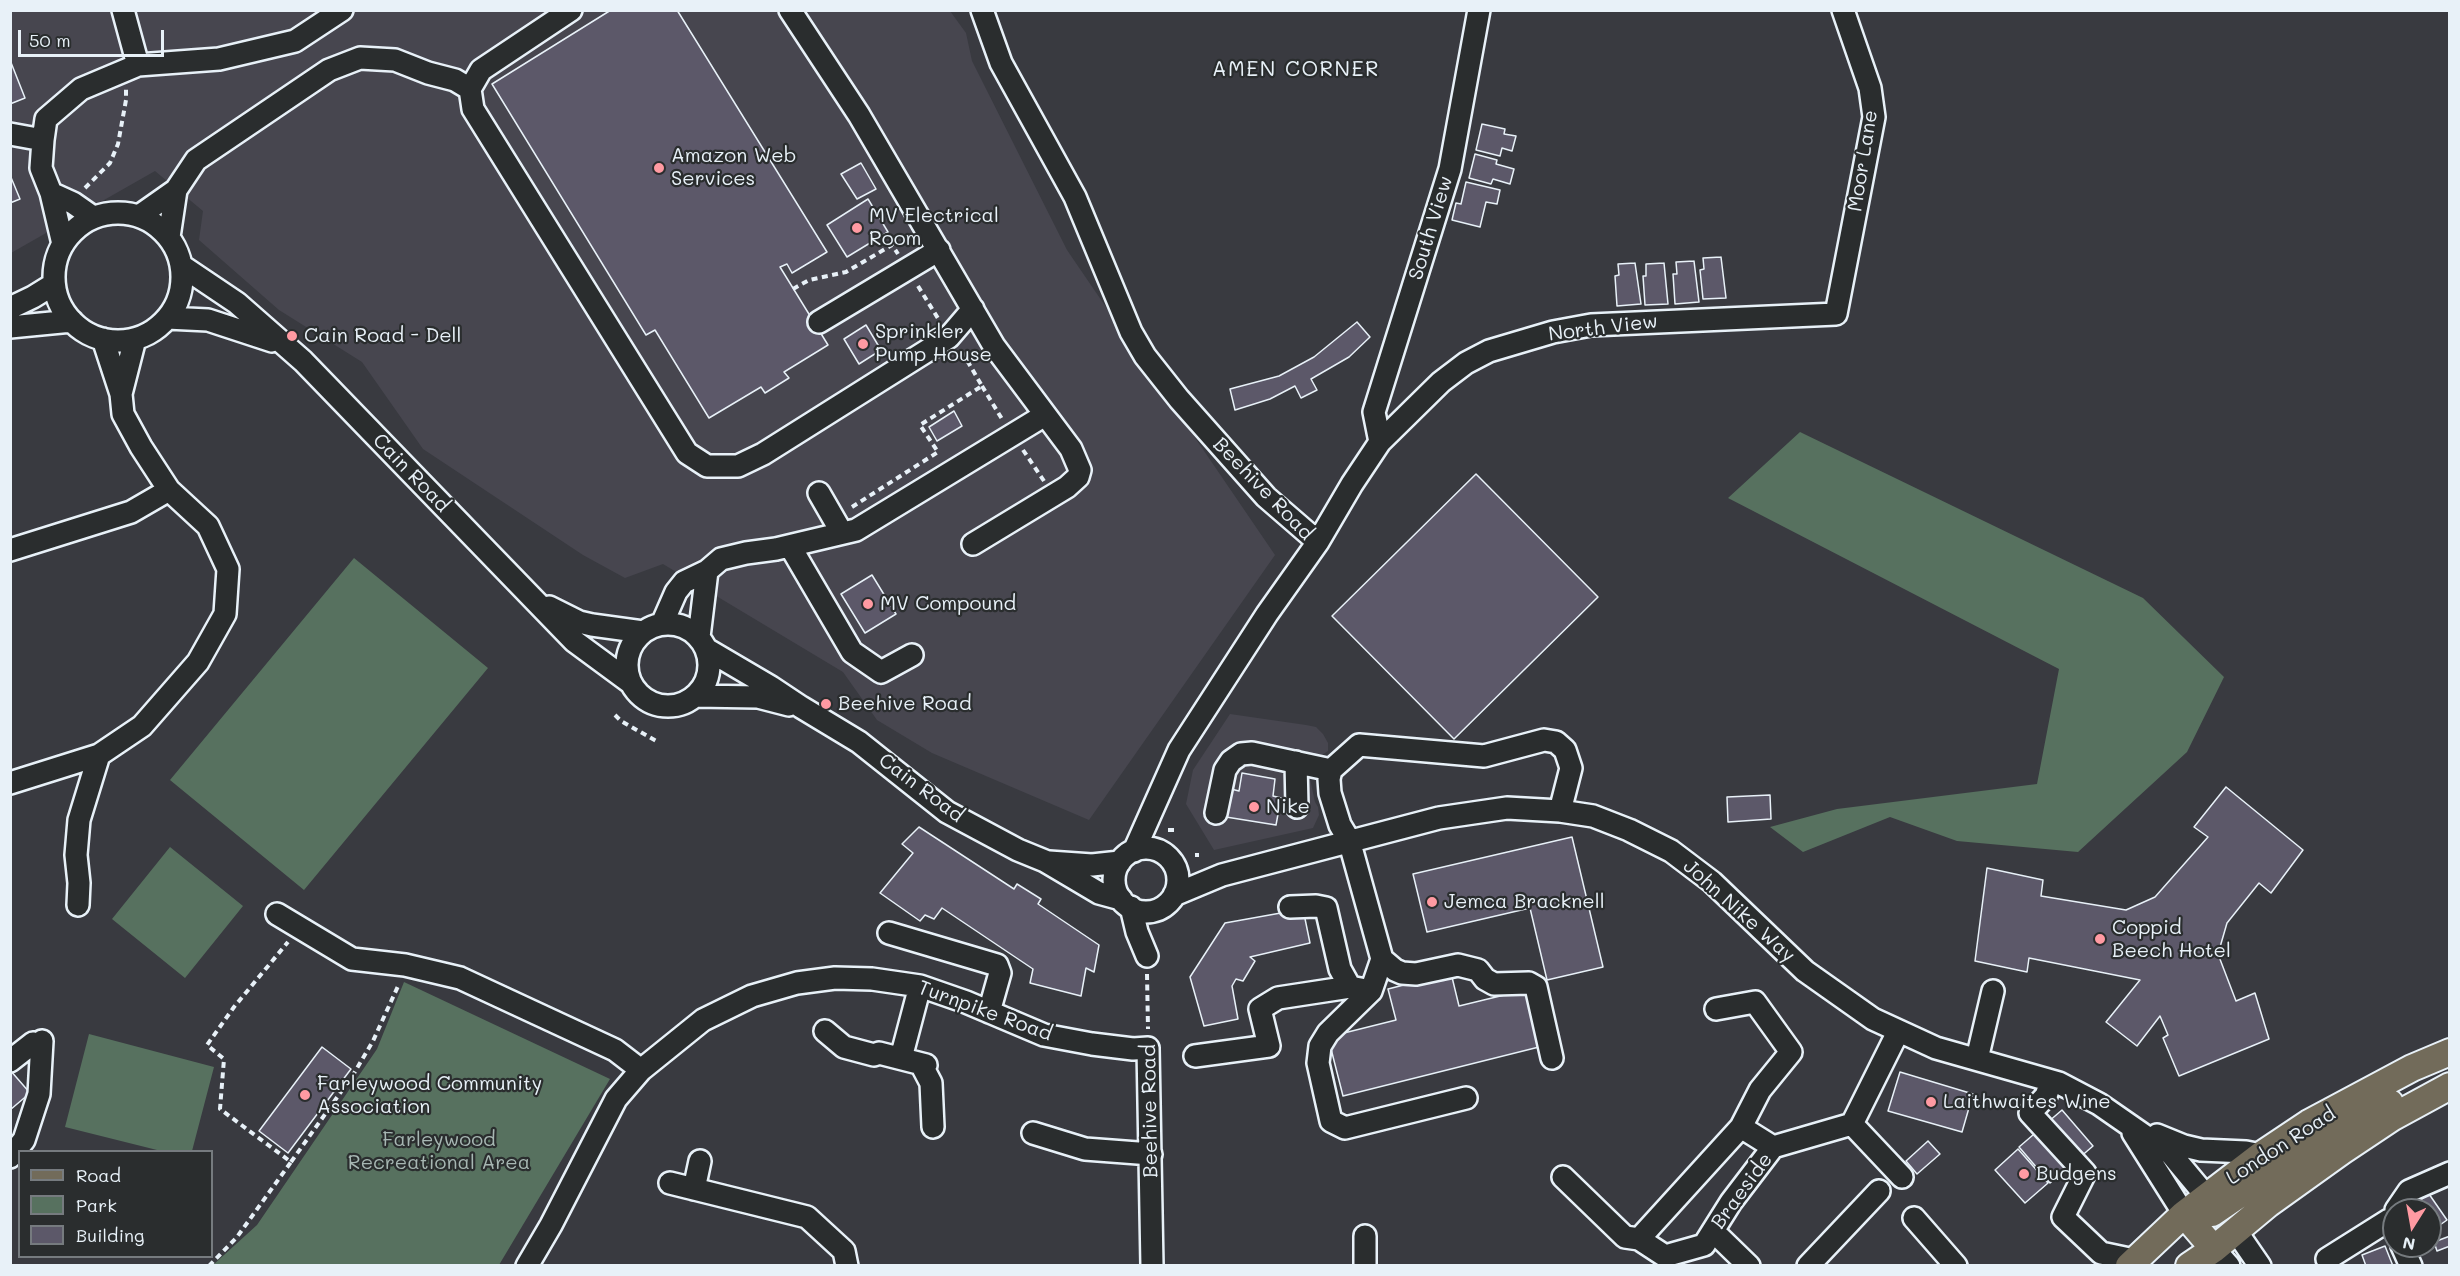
<!DOCTYPE html>
<style>
body{margin:0}
#map{position:relative;width:2460px;height:1276px;overflow:hidden;background:#393a40;font-family:Mali,sans-serif}
canvas{display:block}
.frame{position:absolute;inset:0;border:12px solid #e8f1f8;pointer-events:none}
.legend{position:absolute;left:18px;top:1150px;width:195px;height:108px;box-sizing:border-box;background:#2a2d2e;border:2px solid #767b7f;margin:0;padding:8px 10px;list-style:none;font-size:18px;color:#e8f1f8}
.legend li{display:flex;align-items:center;gap:12px;height:30px}
.legend b{width:30px;border:2px solid #767b7f}
.north{position:absolute;left:2382px;top:1198px;width:60px;height:60px;box-sizing:border-box;background:#2a2d2e;border:2px solid #767b7f;border-radius:50%;rotate:191deg;font-size:16px;font-weight:700;line-height:24px;text-align:center;color:#e8f1f8}
.north::after{content:'';display:block;margin:auto;width:21px;height:27px;background:#ff9aa2;clip-path:polygon(50% 0,100% 100%,50% 72%,0 100%)}
.scale{position:absolute;left:18px;top:30px;width:146px;height:27px;box-sizing:border-box;border:3px solid #e8f1f8;border-top:0;padding-left:8px;font-size:18px;line-height:21px;white-space:nowrap;color:#e8f1f8;-webkit-text-stroke:4px #2a2d2e;paint-order:stroke}
</style>
<div id="map">
<canvas width="2460" height="1276"></canvas>
<div class="frame"></div>
<ul class="legend">
<li><b style="height:8px;background:#726b5a"></b>Road</li>
<li><b style="height:16px;background:#57715f"></b>Park</li>
<li><b style="height:16px;background:#5c5869"></b>Building</li>
</ul>
<div class="north">N</div>
<div class="scale">50 m</div>
</div>
<script>
const ctx = document.querySelector('canvas').getContext('2d');
ctx.lineJoin = 'round';
function fill(path, color) { ctx.fillStyle = color; ctx.fill(path, 'evenodd'); }
const toPath = rows => new Path2D(rows.map(r => 'M' + r).join(''));
function trace(path, color, width, dash) { ctx.strokeStyle = color; ctx.lineWidth = width; ctx.lineCap = dash ? 'butt' : 'round'; ctx.setLineDash(dash || []); ctx.stroke(path); }
function write(font, color, halo, rows, align = 'center') {
  ctx.font = font + ' Mali,sans-serif'; ctx.lineWidth = 4.5; ctx.setLineDash([]); ctx.textBaseline = 'middle'; ctx.strokeStyle = halo; ctx.fillStyle = color; for (const [text, x, y, turn = 0] of rows) {
    ctx.save(); ctx.translate(x, y); ctx.rotate((+turn || 0) * Math.PI / 180); ctx.textAlign = isNaN(turn) ? turn : align; if (halo) ctx.strokeText(text, 0, 0); ctx.fillText(text, 0, 0); ctx.restore();
  }
}
fill(toPath([
 [11,11,950,11,966,33,972,61,1067,250,1275,555,1089,820,932,753,877,720,843,672,663,564,625,578,583,555,423,449,362,362,279,310,199,240,203,211,155,171,11,253],
 [1230,714,1306,725,1316,727,1323,734,1328,743,1328,751,1307,765,1315,802,1318,807,1319,815,1313,828,1214,850,1186,804,1193,770]
]), '#47464f');
fill(toPath([
 [1800,432,2143,598,2224,677,2187,752,2078,852,1957,841,1890,817,1803,852,1770,827,1837,809,2037,784,2059,669,1728,498],
 [354,558,488,668,304,890,170,780],
 [170,847,243,906,185,978,112,919],
 [404,982,610,1079,499,1265,213,1265,257,1225,377,1049],
 [89,1034,214,1067,192,1151,161,1151,65,1127]
]), '#57715f');
const building = toPath([
 [611,10,677,10,827,252,792,273,787,264,780,267,828,345,784,372,789,378,765,393,761,387,709,418,655,330,646,335,492,84,611,10],
 [10,60,25,98,10,104,10,60],
 [1482,124,1505,129,1504,134,1516,136,1512,151,1502,148,1500,156,1476,150,1482,124],
 [1475,154,1497,160,1496,164,1514,169,1510,184,1493,179,1491,184,1469,178,1475,154],
 [861,163,876,189,857,199,841,174,861,163],
 [10,175,20,199,10,203,10,175],
 [1466,182,1500,190,1497,204,1486,202,1480,227,1452,220,1456,203,1461,204,1466,182],
 [868,199,888,232,847,257,827,225,868,199],
 [1721,257,1726,298,1703,299,1700,270,1704,269,1703,258,1721,257],
 [1694,261,1699,302,1675,304,1673,274,1677,274,1676,262,1694,261],
 [1635,263,1641,304,1617,306,1615,276,1619,275,1618,264,1635,263],
 [1664,263,1668,304,1645,305,1643,276,1646,276,1646,264,1664,263],
 [1357,322,1370,337,1349,357,1311,379,1317,390,1301,398,1295,386,1270,399,1235,410,1230,389,1279,376,1314,357,1357,322],
 [866,325,881,350,859,364,844,339,866,325],
 [954,411,962,426,937,441,929,427,954,411],
 [1476,474,1598,597,1454,739,1332,616,1476,474],
 [872,575,896,614,865,633,841,594,872,575],
 [1242,773,1275,779,1273,796,1281,798,1276,825,1226,817,1231,789,1239,791,1242,773],
 [2226,787,2303,850,2271,893,2259,883,2227,923,2218,954,2236,1001,2255,993,2269,1039,2179,1076,2163,1038,2168,1035,2160,1016,2137,1046,2106,1022,2140,980,2029,958,2027,972,1975,961,1987,868,2043,880,2041,896,2126,910,2155,897,2208,837,2194,827,2226,787],
 [1770,795,1771,819,1728,822,1727,797,1770,795],
 [919,827,1014,889,1017,884,1041,899,1038,904,1099,945,1094,972,1086,968,1081,996,1030,983,1033,969,942,908,934,919,925,915,920,921,880,893,913,853,902,844,919,827],
 [1572,837,1603,967,1547,980,1530,908,1427,932,1413,874,1572,837],
 [1303,909,1310,943,1250,957,1255,961,1243,981,1236,979,1232,986,1238,1019,1204,1026,1190,977,1225,923,1303,909],
 [1451,973,1459,1006,1529,989,1543,1046,1343,1096,1328,1037,1396,1020,1388,989,1451,973],
 [322,1047,351,1069,288,1153,259,1131,322,1047],
 [10,1070,30,1093,10,1110,10,1070],
 [1900,1072,1973,1094,1962,1132,1888,1111,1900,1072],
 [2062,1110,2093,1146,2050,1183,2019,1147,2062,1110],
 [1928,1141,1940,1154,1917,1174,1906,1161,1928,1141],
 [2018,1149,2048,1183,2025,1203,1995,1170,2018,1149],
 [2429,1194,2447,1220,2430,1232,2430,1210,2406,1210,2429,1194],
 [2450,1236,2450,1246,2437,1251,2434,1242,2450,1236],
 [2385,1246,2393,1266,2366,1266,2362,1255,2385,1246]
]);
fill(building, '#5c5869');
trace(building, '#e8f1f8', 1.5);
const minor = toPath([
 [123,10,138,65],
 [571,10,481,70,470,89,473,109,687,453,707,466,738,466,763,454,949,337,973,309],
 [790,10,859,115,994,346,1071,449,1080,470,1078,477,1067,487,973,544],
 [982,10,1001,63,1075,197,1131,332,1145,356,1179,399,1266,497,1318,542],
 [10,134,43,140],
 [51,193,73,203,93,217],
 '54 277a64 64 0 1 1 128 0a64 64 0 1 1-128 0Z',
 [139,216,176,190,196,160,329,70,360,58,395,60,428,73,455,80,470,89],
 [169,237,176,190],
 [63,244,51,193,41,168,43,140,46,119,81,89,138,65,219,59,295,41,342,10],
 [182,266,237,303,303,361,574,641,631,683],
 [10,308,33,297,54,284],
 [167,318,208,320,272,341],
 [819,322,939,250],
 [10,327,72,321],
 [121,394,135,339],
 [1380,442,1374,412,1450,169,1479,10],
 [819,493,842,533],
 [790,546,852,652,881,672,912,655],
 [10,550,131,512,169,490],
 [549,607,579,622,592,625,643,632],
 '627 665a41 41 0 1 1 82 0a41 41 0 1 1-82 0Z',
 [662,624,676,592,684,582,707,571,721,559,746,553,776,549,856,530,1045,415],
 [699,637,707,571],
 [708,650,771,687,801,707,859,742,947,812,1018,850,1045,861,1099,893,1121,899],
 [695,696,758,697,789,705],
 [1296,762,1297,807],
 [10,783,99,755,142,726,198,662,225,614,228,569,208,526,169,490,141,447,123,414,121,394,103,339],
 [1216,813,1225,770,1231,761,1241,754,1252,753,1331,770],
 '1114 880a32 32 0 1 1 64 0a32 32 0 1 1-64 0Z',
 [1134,851,1179,750,1267,614,1318,542,1352,484,1380,442,1441,382,1466,363,1489,351,1553,332,1591,325,1836,314,1874,117,1870,88,1843,10],
 [1049,862,1092,865,1120,862],
 [1174,895,1222,875,1439,818,1507,808,1560,811,1593,816,1629,830,1671,851,1712,882,1805,971,1873,1019,1936,1048,2059,1083,2099,1104,2171,1154,2206,1196],
 [78,905,79,883,76,855,79,820,99,755],
 [1131,907,1137,932,1147,956],
 [1290,907,1316,906,1326,908,1340,969,1350,987],
 [277,914,352,959,405,965,460,978,615,1050,641,1070],
 [889,933,997,965,1000,973,989,1012],
 [1382,959,1371,991,1328,1033,1320,1046,1318,1063,1331,1121,1345,1128,1466,1098],
 [1716,1009,1755,1002,1791,1052,1760,1090,1741,1127],
 [825,1031,844,1047,874,1055,879,1053,926,1065],
 [1195,1056,1269,1046,1260,1009,1278,998,1350,987,1371,991],
 [901,1058,920,986],
 [1552,1058,1536,987,1529,983,1494,984,1485,979,1478,970,1458,965,1416,974,1402,973,1395,970,1382,959,1349,840,1340,825,1330,793,1329,779,1331,770,1359,745,1484,756,1544,740,1556,742,1565,750,1571,768,1560,811],
 [1977,1059,1993,991],
 [10,1061,33,1043],
 [921,1064,931,1083,933,1127],
 [2051,1081,2046,1096,2030,1113,2085,1173,2063,1217,2101,1253,2134,1260],
 [1852,1124,1902,1177],
 [1033,1133,1085,1149,1151,1154],
 [2133,1133,2184,1214],
 [2157,1135,2184,1146,2201,1150,2246,1152,2261,1155],
 [10,1157,24,1140,39,1094,42,1041],
 [1563,1177,1625,1237,1639,1239,1665,1256,1704,1245,1731,1202,1773,1147,1852,1124,1898,1032],
 [670,1183,807,1217,844,1251,847,1266],
 [694,1189,700,1161],
 [2396,1210,2409,1191,2450,1173],
 [1914,1218,1956,1266],
 [1713,1231,1749,1266],
 [2236,1231,2260,1266],
 [1365,1236,1365,1266],
 [1639,1239,1741,1127,1773,1147],
 [2402,1246,2411,1266],
 [2214,1249,2229,1266],
 [2327,1259,2389,1220],
 [527,1266,551,1225,616,1099,641,1070,703,1020,752,996,797,983,835,978,872,979,920,986,966,1002,1044,1035,1092,1044,1133,1049,1148,1048,1152,1266],
 [1808,1266,1879,1191]
]);
const major = toPath([
 [2212,1213,2312,1145,2390,1103],
 [2184,1214,2214,1249],
 [2129,1266,2184,1214,2261,1155,2309,1123,2412,1068,2450,1052],
 [2189,1266,2214,1249,2268,1204,2342,1151,2393,1117,2450,1086]
]);
trace(minor, '#e8f1f8', 26);
trace(major, '#e8f1f8', 30);
trace(toPath([
 [85,188,110,163,118,144,126,100,126,89],
 [918,286,939,320],
 [793,289,809,280,846,272,892,245,898,254],
 [982,386,1002,419],
 [1023,450,1044,481],
 [852,507,938,452,920,425,982,386,961,350],
 [615,715,621,721,658,742],
 [1168,830,1174,830],
 [1197,853,1197,857],
 [1147,974,1148,1029],
 [291,1162,353,1075,373,1041,399,984],
 [209,1266,237,1237,291,1162,220,1109,224,1059,207,1045,234,1007,288,942]
]), '#e8f1f8', 4, [6, 4.5]);
trace(minor, '#2a2d2e', 21);
trace(major, '#726b5a', 26);
for (const [x, y, r, color] of [
 [659,168,6,"#ff9aa2"],
 [857,228,6,"#ff9aa2"],
 [292,336,6,"#ff9aa2"],
 [863,344,6,"#ff9aa2"],
 [868,604,6,"#ff9aa2"],
 [826,704,6,"#ff9aa2"],
 [1254,807,6,"#ff9aa2"],
 [1432,902,6,"#ff9aa2"],
 [2100,939,6,"#ff9aa2"],
 [305,1095,6,"#ff9aa2"],
 [1931,1102,6,"#ff9aa2"],
 [2024,1174,6,"#ff9aa2"]
]) { const dot = new Path2D(); dot.arc(x, y, r, 0, 2 * Math.PI); ctx.fillStyle = color; ctx.fill(dot); trace(dot, '#2a2d2e', 2); }
write('20px', '#e8f1f8', '#2a2d2e', [
 ["Amazon Web",671,156],
 ["Services",671,179],
 ["MV Electrical",869,216],
 ["Room",869,239],
 ["Sprinkler",875,332],
 ["Pump House",875,355],
 ["Cain Road - Dell",304,336],
 ["MV Compound",880,604],
 ["Beehive Road",838,704],
 ["Nike",1266,807],
 ["Jemca Bracknell",1444,902],
 ["Coppid",2112,928],
 ["Beech Hotel",2112,951],
 ["Farleywood Community",317,1084],
 ["Association",317,1107],
 ["Laithwaites Wine",1943,1102],
 ["Budgens",2036,1174]
], 'left');
write('20px', '#e8f1f8', '#2a2d2e', [
 ["Moor Lane",1863,161,-81],
 ["South View",1431,228,-73],
 ["North View",1603,328,-7],
 ["Cain Road",411,473,46],
 ["Beehive Road",1263,489,46],
 ["Cain Road",921,788,37],
 ["John Nike Way",1739,911,42],
 ["Turnpike Road",985,1011,20],
 ["Beehive Road",1150,1111,-91],
 ["London Road",2281,1146,-33],
 ["Braeside",1742,1191,-54]
]);
write('20px', '#a7b7b3', '#2a2d2e', [
 ["Farleywood",439,1140],
 ["Recreational Area",439,1163]
]);
ctx.letterSpacing = '1.5px';
write('21px', '#e8f1f8', '#2a2d2e', [
 ["AMEN CORNER",1296,70]
]);
ctx.letterSpacing = '0px';
</script>
